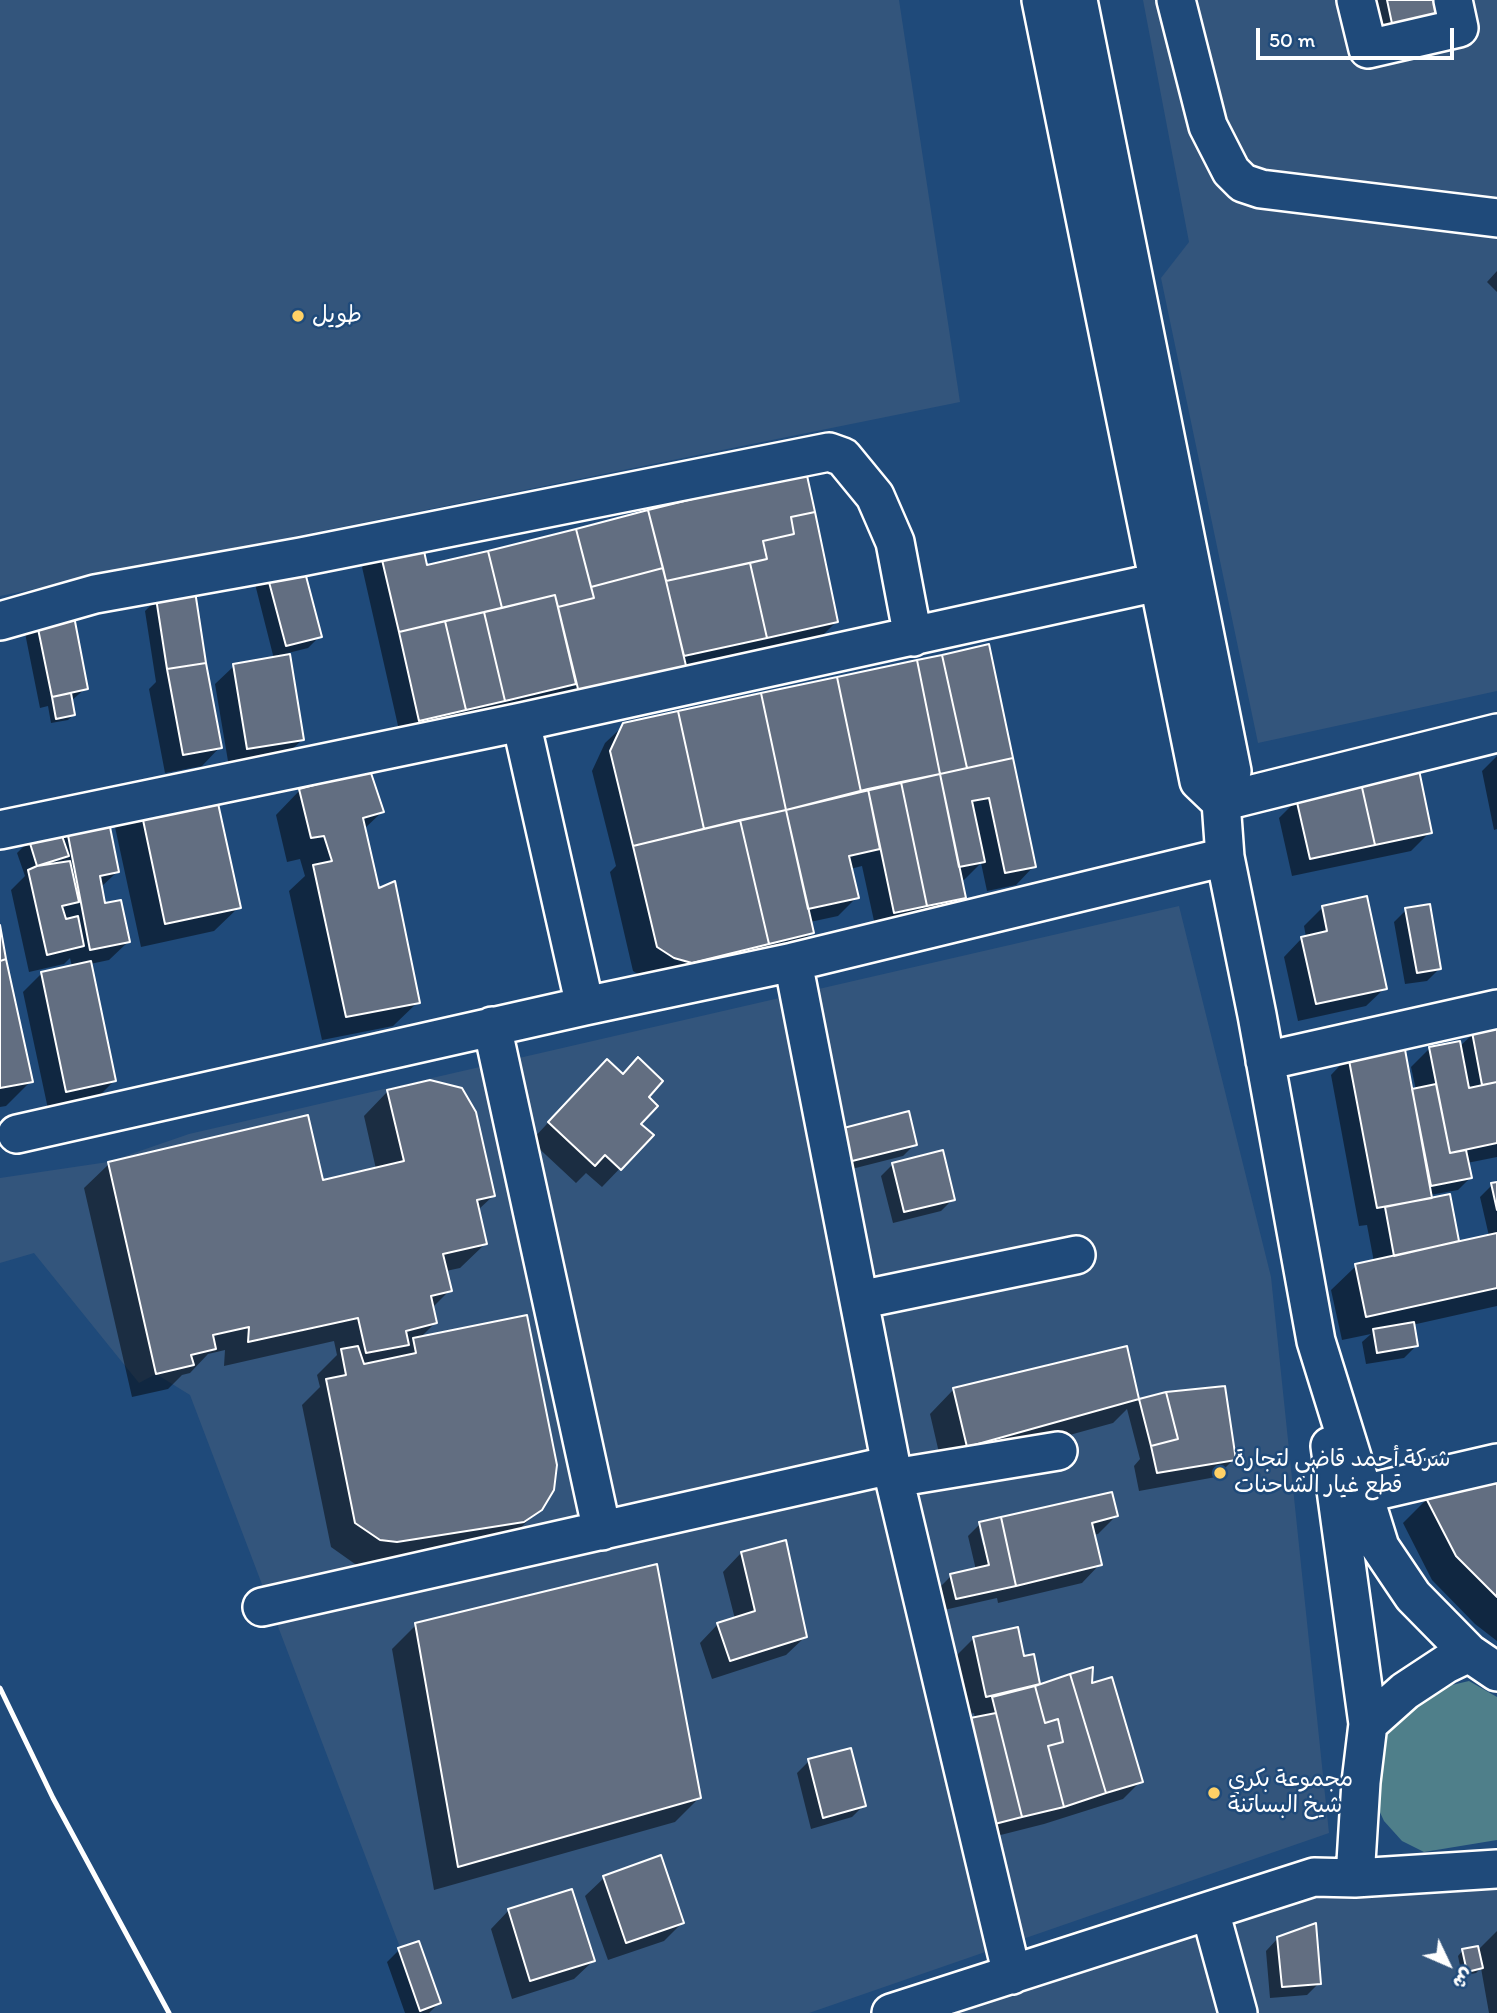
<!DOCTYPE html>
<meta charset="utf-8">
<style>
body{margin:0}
#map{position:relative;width:1497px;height:2013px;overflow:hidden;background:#1f4a7a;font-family:Itim,"Playpen Sans Arabic",sans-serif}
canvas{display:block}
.north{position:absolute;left:1413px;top:1929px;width:70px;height:70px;-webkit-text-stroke:5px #1f4a7a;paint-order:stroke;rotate:134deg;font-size:19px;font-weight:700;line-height:28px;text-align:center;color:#fff}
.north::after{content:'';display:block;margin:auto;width:24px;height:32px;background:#fff;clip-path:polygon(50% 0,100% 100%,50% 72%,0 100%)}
.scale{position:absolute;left:1256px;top:28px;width:198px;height:32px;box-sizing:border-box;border:4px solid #fff;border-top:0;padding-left:9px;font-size:21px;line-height:24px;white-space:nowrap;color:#fff;-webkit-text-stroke:5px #1f4a7a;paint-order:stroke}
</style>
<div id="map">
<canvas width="1497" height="2013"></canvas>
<div class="north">ش</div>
<div class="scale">50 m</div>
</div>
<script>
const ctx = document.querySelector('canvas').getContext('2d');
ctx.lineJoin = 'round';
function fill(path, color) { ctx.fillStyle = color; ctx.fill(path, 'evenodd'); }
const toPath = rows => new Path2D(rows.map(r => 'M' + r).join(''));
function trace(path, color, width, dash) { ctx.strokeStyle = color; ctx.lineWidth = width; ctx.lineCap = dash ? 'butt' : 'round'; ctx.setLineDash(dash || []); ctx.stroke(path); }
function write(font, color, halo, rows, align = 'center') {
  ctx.font = font + ' Itim,"Playpen Sans Arabic",sans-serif'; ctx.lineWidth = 5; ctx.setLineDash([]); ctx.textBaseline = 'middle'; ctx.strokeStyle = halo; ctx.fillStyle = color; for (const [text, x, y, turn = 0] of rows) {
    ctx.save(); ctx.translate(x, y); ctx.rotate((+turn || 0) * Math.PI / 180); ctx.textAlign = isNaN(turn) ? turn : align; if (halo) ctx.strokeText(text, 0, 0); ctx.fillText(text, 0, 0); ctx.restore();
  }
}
fill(toPath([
 [0,0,899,0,960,402,0,596],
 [1143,0,1497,0,1497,691,1258,743,1161,278,1189,242],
 [1179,906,1271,1277,1329,1833,809,2013,425,2013,190,1395,156,1374,139,1383,34,1253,0,1263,0,1178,108,1162,189,1134],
 [1497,1882,1497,2013,950,2013,1319,1897]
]), '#33557c');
fill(toPath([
 [1469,1681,1497,1697,1497,1840,1424,1852,1402,1841,1384,1821,1371,1793,1386,1730,1411,1704,1439,1688]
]), '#4f7f8a');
fill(toPath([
 [1365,0,1444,0,1376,50],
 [1497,271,1497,292,1487,282],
 [805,473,836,622,818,640,401,739,362,567,380,549,426,568],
 [266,568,320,636,308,648,288,653,303,739,284,757,229,767,215,684,234,666,274,659,254,580],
 [157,599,220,747,202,766,165,773,149,689,156,682,145,611],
 [37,621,86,688,71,701,74,714,68,720,51,723,48,706,40,708,25,633],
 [988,646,1034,866,1016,885,987,891,981,863,964,880,960,880,964,897,946,915,876,930,862,866,850,869,857,897,838,916,810,922,812,932,794,951,650,982,633,971,610,872,616,866,592,771,605,743,624,725],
 [1497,756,1497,829,1494,830,1482,771],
 [300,790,382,812,364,829,377,890,418,1002,393,1026,322,1040,289,891,305,876,300,859,287,862,276,815],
 [1297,800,1430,832,1411,851,1292,876,1279,818],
 [140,803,239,907,214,931,141,947,115,827],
 [68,832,117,872,100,888,103,905,128,942,109,960,90,964,114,1081,96,1099,48,1109,23,992,42,973,72,967,70,958,64,964,29,972,11,890,25,876,17,853,29,841,61,838],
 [1322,908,1385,988,1366,1006,1298,1021,1284,957,1302,938,1306,937,1304,926],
 [1406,910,1439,969,1427,981,1405,984,1394,922],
 [0,935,31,1081,6,1106,0,1107],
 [1497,1029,1497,1157,1467,1163,1470,1178,1458,1190,1430,1195,1431,1200,1449,1196,1458,1243,1489,1236,1480,1197,1492,1185,1497,1184,1497,1306,1412,1325,1416,1346,1404,1358,1366,1364,1362,1342,1371,1334,1342,1340,1331,1290,1356,1266,1374,1262,1367,1225,1359,1226,1331,1075,1349,1056,1411,1091,1416,1090,1411,1067,1430,1048,1459,1047,1473,1034],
 [589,1079,646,1097,639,1124,651,1136,602,1187,586,1173,576,1183,531,1141],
 [388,1091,494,1195,477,1211,485,1244,460,1268,446,1271,450,1290,432,1308,435,1323,419,1339,540,1508,515,1534,372,1566,355,1564,331,1547,302,1405,320,1387,317,1375,337,1355,334,1341,224,1366,225,1350,208,1354,190,1373,182,1375,168,1389,132,1397,84,1188,109,1164,321,1182,376,1169,364,1116],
 [907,1114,915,1144,903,1156,832,1174],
 [893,1164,953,1199,941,1211,893,1223,881,1176],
 [1126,1348,1138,1401,1166,1394,1234,1459,1216,1477,1139,1491,1134,1466,1140,1459,1127,1409,1113,1423,943,1470,930,1414,954,1389],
 [1497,1485,1497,1641,1475,1624,1432,1580,1403,1523,1427,1499],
 [1116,1516,1098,1534,1093,1535,1100,1564,1082,1583,998,1603,997,1598,944,1610,939,1588,951,1576,976,1570,968,1536,980,1524],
 [979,1530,983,1530,986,1544,983,1545],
 [741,1553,805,1637,786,1655,712,1679,700,1643,718,1624,735,1619,723,1572],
 [416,1625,699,1798,675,1822,434,1890,392,1649],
 [974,1638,1023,1659,1033,1656,1039,1687,1090,1685,1141,1781,1123,1799,1044,1824,969,1843,975,1719,974,1713,968,1715,956,1656],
 [809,1761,864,1805,852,1817,811,1829,797,1773],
 [604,1878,682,1923,664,1941,608,1960,585,1896],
 [509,1910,593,1961,574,1979,512,1999,491,1929],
 [1497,1931,1497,2013,1489,2013,1481,1968,1476,1973,1462,1976,1458,1956,1463,1950,1478,1950],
 [1278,1938,1319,1983,1307,1995,1270,1998,1266,1951],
 [399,1950,439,2003,429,2013,405,2013,387,1962]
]), '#0007');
const building = toPath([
 [1387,0,1446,0,1450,21,1394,33,1387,0],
 [806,471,815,512,791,517,794,534,763,541,767,559,666,581,648,510,806,471],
 [648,510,663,568,591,587,576,529,648,510],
 [815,512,838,622,767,638,750,563,767,559,763,541,794,534,791,517,815,512],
 [576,529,594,598,558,607,555,595,502,608,488,551,576,529],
 [421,537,427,565,488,551,502,608,399,632,379,547,421,537],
 [301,557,322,637,286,646,265,567,301,557],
 [750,563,767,638,684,656,666,581,750,563],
 [663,568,687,670,580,697,558,607,594,598,591,587,663,568],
 [195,591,206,663,167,669,156,598,195,591],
 [555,595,576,684,505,701,484,612,555,595],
 [73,611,88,689,52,697,36,619,73,611],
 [484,612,505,701,466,710,445,621,484,612],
 [445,621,466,710,419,721,399,632,445,621],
 [989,644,1013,758,967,768,942,655,989,644],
 [290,654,304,740,247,749,233,664,290,654],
 [942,655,967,768,940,774,917,660,942,655],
 [917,660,940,774,861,792,837,677,917,660],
 [206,663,222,748,183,755,167,669,206,663],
 [837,677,861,792,786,810,761,693,837,677],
 [71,693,75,715,56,719,52,697,71,693],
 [761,693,786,810,704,829,678,711,761,693],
 [678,711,704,829,633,846,610,751,623,723,678,711],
 [1013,758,1036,867,1005,873,989,798,972,801,985,862,959,867,940,774,1013,758],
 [370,770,384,812,363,818,379,888,395,881,420,1003,346,1017,313,865,332,861,324,836,311,838,299,789,370,770],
 [1419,770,1432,833,1375,845,1361,783,1419,770],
 [940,774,966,898,927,906,901,782,940,774],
 [901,782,927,906,894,913,868,789,901,782],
 [1361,783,1375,845,1310,859,1296,798,1361,783],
 [214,785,241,908,165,924,139,801,214,785],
 [868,789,880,849,849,856,859,898,808,909,786,810,868,789],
 [786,810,814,933,769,944,740,820,786,810],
 [740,820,769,944,692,963,674,958,657,947,633,846,740,820],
 [109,822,119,872,100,876,105,903,121,900,130,942,90,950,67,830,109,822],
 [60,830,69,856,37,866,29,840,60,830],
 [70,861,79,902,62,906,66,919,78,916,84,946,47,955,28,870,37,866,70,861],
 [1367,896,1387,989,1316,1004,1301,937,1327,931,1322,906,1367,896],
 [1430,904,1441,969,1417,973,1405,908,1430,904],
 [0,925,6,959,0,961,0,925],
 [6,959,33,1082,0,1088,0,961,6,959],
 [91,961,116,1081,66,1092,41,972,91,961],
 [1497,1027,1497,1082,1482,1085,1472,1032,1497,1027],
 [1460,1041,1469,1088,1497,1082,1497,1143,1450,1153,1429,1047,1460,1041],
 [1404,1044,1432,1198,1377,1208,1348,1055,1404,1044],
 [638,1057,663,1081,649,1097,658,1106,641,1124,654,1135,621,1170,605,1155,595,1166,548,1122,607,1059,623,1074,638,1057],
 [430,1080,462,1088,476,1112,495,1196,477,1200,487,1244,443,1254,452,1291,431,1296,437,1323,406,1331,409,1345,366,1353,358,1318,248,1342,249,1327,213,1335,216,1349,191,1355,194,1365,156,1374,108,1162,308,1115,323,1180,404,1161,387,1090,430,1080],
 [1436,1084,1450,1153,1466,1150,1472,1178,1431,1186,1412,1089,1436,1084],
 [909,1111,917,1145,844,1163,836,1130,909,1111],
 [943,1150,955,1200,904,1212,892,1163,943,1150],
 [1497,1182,1497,1210,1491,1183,1497,1182],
 [1450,1194,1459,1241,1394,1256,1385,1207,1450,1194],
 [1497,1233,1497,1288,1366,1317,1355,1264,1497,1233],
 [527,1315,557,1465,554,1490,542,1510,524,1522,397,1542,380,1540,355,1523,326,1379,346,1375,341,1349,358,1346,364,1364,416,1353,413,1338,527,1315],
 [1414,1322,1418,1346,1377,1353,1373,1329,1414,1322],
 [1127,1346,1139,1399,967,1447,953,1388,1127,1346],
 [1225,1386,1236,1460,1157,1473,1151,1446,1178,1439,1166,1392,1225,1386],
 [1166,1392,1178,1439,1151,1446,1139,1399,1166,1392],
 [1497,1483,1497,1597,1456,1556,1426,1498,1497,1483],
 [1112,1492,1118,1516,1092,1523,1102,1565,1016,1586,1001,1517,1112,1492],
 [1001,1517,1016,1586,956,1599,950,1574,989,1565,979,1522,1001,1517],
 [786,1540,807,1637,730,1661,717,1623,755,1611,741,1552,786,1540],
 [657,1564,701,1798,458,1867,415,1623,657,1564],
 [1018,1627,1024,1656,1034,1654,1040,1684,986,1697,973,1637,1018,1627],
 [1093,1667,1092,1683,1112,1677,1143,1782,1106,1793,1070,1674,1093,1667],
 [1070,1674,1106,1793,1064,1807,1048,1746,1063,1742,1058,1719,1045,1723,1035,1686,1070,1674],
 [1035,1686,1045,1723,1058,1719,1063,1742,1048,1746,1064,1807,1022,1817,992,1697,1035,1686],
 [996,1713,1022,1817,987,1826,960,1720,996,1713],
 [851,1748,866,1806,823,1818,808,1759,851,1748],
 [661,1855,684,1923,626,1943,603,1876,661,1855],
 [572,1889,595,1961,530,1981,508,1909,572,1889],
 [1316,1923,1321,1984,1282,1987,1277,1937,1316,1923],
 [419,1941,441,2003,420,2011,398,1948,419,1941],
 [1478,1946,1483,1968,1467,1972,1462,1949,1478,1946]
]);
fill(building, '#626e81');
trace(building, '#fff', 2);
const minor = toPath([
 [1041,0,1199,781,1221,802,1225,857,1257,1015,1316,1341,1380,1547,1413,1596,1469,1653,1497,1672],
 [1078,0,1232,771,1221,802],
 [1176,0,1208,126,1231,171,1243,183,1261,189,1497,218],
 [1356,0,1368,49,1459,28,1453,0],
 [0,621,95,594,301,557,829,452,843,457,875,496,895,542,913,637],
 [521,722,585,1006],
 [1221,802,1497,733],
 [0,830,521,722,1158,582],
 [793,962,891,1465,1012,1975],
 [492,1026,602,1531],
 [1265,1061,1497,1009],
 [17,1134,585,1006,793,962,1225,857],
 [859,1300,1076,1255],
 [1330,1446,1368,1724,1361,1782,1355,1878],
 [894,1478,1058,1451],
 [1363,1494,1497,1463],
 [262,1607,891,1465],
 [1368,1724,1405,1691,1446,1664,1469,1653],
 [1210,1911,1238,2013],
 [891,2013,1314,1877,1355,1878,1497,1869]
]);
trace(minor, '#fff', 42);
trace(minor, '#1f4a7a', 37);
trace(toPath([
 [0,1688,53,1798,169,2013]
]), '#fff', 5);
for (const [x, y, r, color] of [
 [298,316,7,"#ffd166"],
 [1220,1473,7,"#ffd166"],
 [1214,1793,7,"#ffd166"]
]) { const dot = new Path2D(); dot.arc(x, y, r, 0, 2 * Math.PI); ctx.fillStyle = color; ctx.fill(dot); trace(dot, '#1f4a7a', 2.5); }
write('23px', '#fff', '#1f4a7a', [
 ["طويل",312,316],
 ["شركة أحمد قاضي لتجارة",1234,1460],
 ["قطع غيار الشاحنات",1234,1486],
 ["مجموعة بكري",1228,1780],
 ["شيخ البساتنة",1228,1806]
], 'left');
</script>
